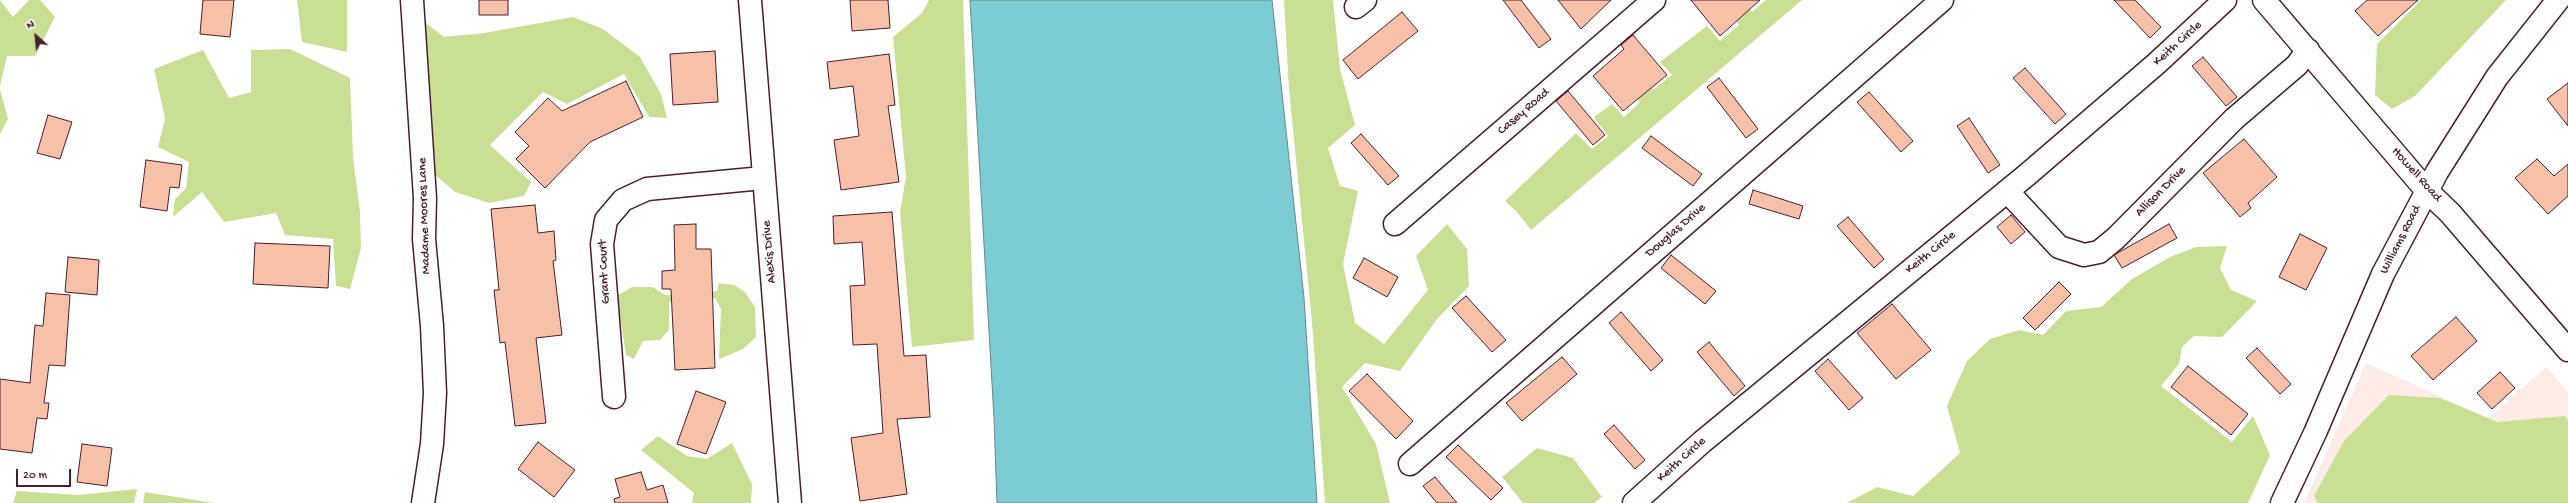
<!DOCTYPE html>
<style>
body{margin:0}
#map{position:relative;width:2568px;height:503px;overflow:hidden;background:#fff;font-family:"Gochi Hand",sans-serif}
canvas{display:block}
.north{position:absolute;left:16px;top:16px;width:40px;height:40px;-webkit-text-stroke:3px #fff;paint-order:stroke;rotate:333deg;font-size:11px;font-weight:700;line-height:16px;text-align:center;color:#4a1f2b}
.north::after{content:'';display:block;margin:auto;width:14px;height:18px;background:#4a1f2b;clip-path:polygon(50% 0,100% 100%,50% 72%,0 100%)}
.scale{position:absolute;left:16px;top:469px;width:55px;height:18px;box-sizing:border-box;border:2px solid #4a1f2b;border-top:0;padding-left:5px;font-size:12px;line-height:14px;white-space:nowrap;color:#4a1f2b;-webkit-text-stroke:3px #fff;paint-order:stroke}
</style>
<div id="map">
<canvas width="2568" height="503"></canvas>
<div class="north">N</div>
<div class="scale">20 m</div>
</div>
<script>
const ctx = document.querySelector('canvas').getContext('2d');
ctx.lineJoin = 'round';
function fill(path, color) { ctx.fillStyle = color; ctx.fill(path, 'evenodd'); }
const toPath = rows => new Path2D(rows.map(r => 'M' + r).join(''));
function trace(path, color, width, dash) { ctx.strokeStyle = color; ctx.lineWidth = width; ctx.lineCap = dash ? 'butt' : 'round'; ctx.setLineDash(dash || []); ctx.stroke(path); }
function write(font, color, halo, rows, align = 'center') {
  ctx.font = font + ' "Gochi Hand",sans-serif'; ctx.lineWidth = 3; ctx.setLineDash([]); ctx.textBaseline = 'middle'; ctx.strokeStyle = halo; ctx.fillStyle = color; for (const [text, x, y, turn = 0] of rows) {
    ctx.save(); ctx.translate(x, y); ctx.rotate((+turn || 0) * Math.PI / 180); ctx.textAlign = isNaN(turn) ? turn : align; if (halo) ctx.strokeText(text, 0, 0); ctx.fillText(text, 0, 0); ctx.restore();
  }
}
fill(toPath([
 [2366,363,2488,418,2546,367,2568,392,2568,503,2304,503]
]), '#fcece5');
fill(toPath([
 [0,0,13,17,29,0,40,0,55,17,35,56,7,56,0,86],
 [297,0,347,0,347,52,302,42],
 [929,0,963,0,974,340,912,347,900,212,906,177,893,37,922,13],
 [1284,0,1333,0,1340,69,1355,125,1328,148,1340,186,1358,191,1343,264,1355,323,1384,344,1428,290,1416,256,1447,224,1467,249,1469,286,1437,319,1400,371,1365,363,1342,387,1376,444,1390,503,1325,503,1312,322,1289,89],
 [1740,0,1752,12,1766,0,1802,0,1531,230,1516,211,1505,201,1576,133,1592,149,1608,136,1594,117,1612,104,1624,117,1640,102,1630,90,1643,78,1653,90,1672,75,1660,62,1707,26,1720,41,1739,25,1727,10],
 [2421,0,2506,0,2415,96,2392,109,2375,95,2377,44],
 [573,17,603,29,640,57,661,94,667,118,649,117,624,74,567,104,543,92,490,145,531,182,524,196,489,203,455,192,432,172,422,20,444,37,484,33],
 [290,49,350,78,353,157,360,212,361,248,350,289,336,286,333,239,285,235,276,213,224,222,202,192,173,217,175,199,186,188,189,162,158,147,165,118,154,69,203,50,229,98,251,92,251,50],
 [0,89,8,119,0,134],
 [2227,246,2220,268,2231,290,2257,301,2222,337,2194,336,2182,347,2179,364,2161,386,2232,442,2253,416,2270,455,2248,503,1847,503,1877,487,1913,496,1960,453,1947,406,1967,361,1990,339,2019,330,2043,335,2066,311,2101,307,2132,279,2170,257,2196,247],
 [719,283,734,285,745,292,755,307,756,337,743,349,719,359,721,309,715,298,669,302,669,330,660,340,643,341,634,359,626,355,617,296,632,287,653,287,665,295,717,291],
 [2389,395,2440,398,2497,422,2565,416,2568,420,2568,503,2318,503,2314,496,2344,441],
 [658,436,687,456,707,459,732,443,752,484,751,503,692,503,694,493,641,450],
 [1537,448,1573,458,1602,497,1594,503,1523,503,1502,477],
 [137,489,134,503,13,503,17,491,78,495],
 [145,492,214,503,143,503]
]), '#c9df94');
const water = toPath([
 [970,0,1272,0,1304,298,1317,503,997,503,994,418,970,0]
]);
fill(water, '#7bccd3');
trace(water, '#678790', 1);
const building = toPath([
 [203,0,234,0,230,37,200,34,203,0],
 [479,0,508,0,508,15,479,15,479,0],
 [850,0,888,0,890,28,852,31,850,0],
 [1503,0,1521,0,1551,39,1539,48,1503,0],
 [1558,0,1611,0,1581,29,1558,0],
 [1691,0,1760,0,1720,36,1691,0],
 [2114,0,2135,0,2161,27,2150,38,2114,0],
 [2367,0,2418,0,2378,36,2355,11,2367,0],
 [1402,12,1418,31,1358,79,1343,60,1402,12],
 [1633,35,1667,75,1623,111,1593,76,1624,49,1621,45,1633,35],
 [715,51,718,102,673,105,670,54,715,51],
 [889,54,895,105,888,106,899,182,841,190,834,140,859,136,853,86,830,89,827,62,889,54],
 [2203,57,2237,97,2226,106,2192,66,2203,57],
 [2025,68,2066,114,2055,124,2013,78,2025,68],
 [1719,78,1758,129,1746,138,1707,87,1719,78],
 [626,81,643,117,590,142,545,188,516,159,529,146,515,132,548,98,562,111,626,81],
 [2568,83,2568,126,2547,99,2568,83],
 [1568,91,1605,135,1593,145,1556,101,1568,91],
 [1869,92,1913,141,1901,152,1857,102,1869,92],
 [48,115,72,122,60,159,37,153,48,115],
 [1969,118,2000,165,1988,173,1957,126,1969,118],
 [1361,134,1399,176,1388,185,1351,143,1361,134],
 [1651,136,1702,174,1693,186,1642,148,1651,136],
 [2244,139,2277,177,2248,203,2251,208,2240,217,2203,173,2244,139],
 [2537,159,2554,176,2568,164,2568,196,2548,214,2515,178,2537,159],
 [146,160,182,165,179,188,170,187,167,211,140,207,146,160],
 [1753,190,1803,206,1799,219,1749,204,1753,190],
 [535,205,538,233,554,231,556,260,553,261,562,335,536,338,546,423,515,426,505,342,500,343,494,290,499,290,491,209,535,205],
 [892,212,904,356,926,355,930,417,897,419,907,494,860,501,851,438,883,433,877,344,853,345,850,286,865,285,862,242,834,244,833,216,892,212],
 [2011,215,2025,232,2011,244,1997,227,2011,215],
 [1848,217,1884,259,1874,268,1837,226,1848,217],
 [696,224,696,249,711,249,715,368,675,370,671,289,662,289,662,271,675,270,674,225,696,224],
 [2169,224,2177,238,2122,268,2114,255,2169,224],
 [2300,234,2327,248,2306,290,2279,277,2300,234],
 [255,243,330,246,328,288,253,284,255,243],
 [1671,255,1716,291,1705,304,1661,268,1671,255],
 [68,257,99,260,97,295,65,292,68,257],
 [1364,258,1398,277,1387,297,1353,278,1364,258],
 [2059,282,2071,294,2035,330,2023,318,2059,282],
 [46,293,70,295,65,366,49,365,44,403,49,403,47,419,37,418,32,453,0,449,0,379,30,383,35,325,43,326,46,293],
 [1466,296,1506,340,1492,352,1452,308,1466,296],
 [1892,304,1931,350,1896,379,1857,333,1892,304],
 [1621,312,1663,360,1651,371,1609,323,1621,312],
 [2456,317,2477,341,2433,380,2411,356,2456,317],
 [1709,342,1745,386,1734,396,1697,352,1709,342],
 [2257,348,2291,384,2280,394,2246,358,2257,348],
 [1562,357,1577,374,1522,421,1506,403,1562,357],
 [1828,359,1863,398,1849,410,1815,371,1828,359],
 [2188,366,2248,414,2231,435,2171,387,2188,366],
 [2500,372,2515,388,2492,409,2477,393,2500,372],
 [1367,374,1413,421,1396,439,1349,391,1367,374],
 [696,391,726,402,706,454,677,444,696,391],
 [1614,425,1645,460,1635,469,1604,434,1614,425],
 [538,442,575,470,554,497,518,469,538,442],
 [82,444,112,448,107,486,77,482,82,444],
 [1458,445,1503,488,1491,500,1446,457,1458,445],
 [641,472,647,490,663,485,668,503,615,503,614,499,620,497,615,479,641,472],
 [1435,477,1457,503,1437,503,1423,486,1435,477]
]);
fill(building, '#f6c0a9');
trace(building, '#4a1f2b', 1);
const minor = toPath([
 [412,0,425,198,424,239,432,326,435,393,432,444,423,503],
 [750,0,790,503],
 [2264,0,2427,191,2450,213,2568,350],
 [1356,7,1365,0],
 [2007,191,2059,247,2084,255,2099,252,2116,238,2234,119,2297,65,2308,50],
 [1395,224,1654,0],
 [614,397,602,244,606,220,623,200,647,189,763,178],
 [1410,464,1942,0],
 [1634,503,1702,442,2028,174,2156,64,2225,0],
 [2282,503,2315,433,2383,274,2437,172,2497,77,2558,0]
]);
trace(minor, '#4a1f2b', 25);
trace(minor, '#fff', 22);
write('13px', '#4a1f2b', '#fff', [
 ["Keith Circle",2178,44,-42],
 ["Casey Road",1524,112,-41],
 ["Howell Road",2416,175,48],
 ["Allison Drive",2161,192,-45],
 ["Madame Moores Lane",425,216,-92],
 ["Douglas Drive",1676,231,-41],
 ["Williams Road",2401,240,-63],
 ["Alexis Drive",770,252,-95],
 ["Keith Circle",1931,253,-39],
 ["Grant Court",605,272,-93],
 ["Keith Circle",1682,460,-42]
]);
</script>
